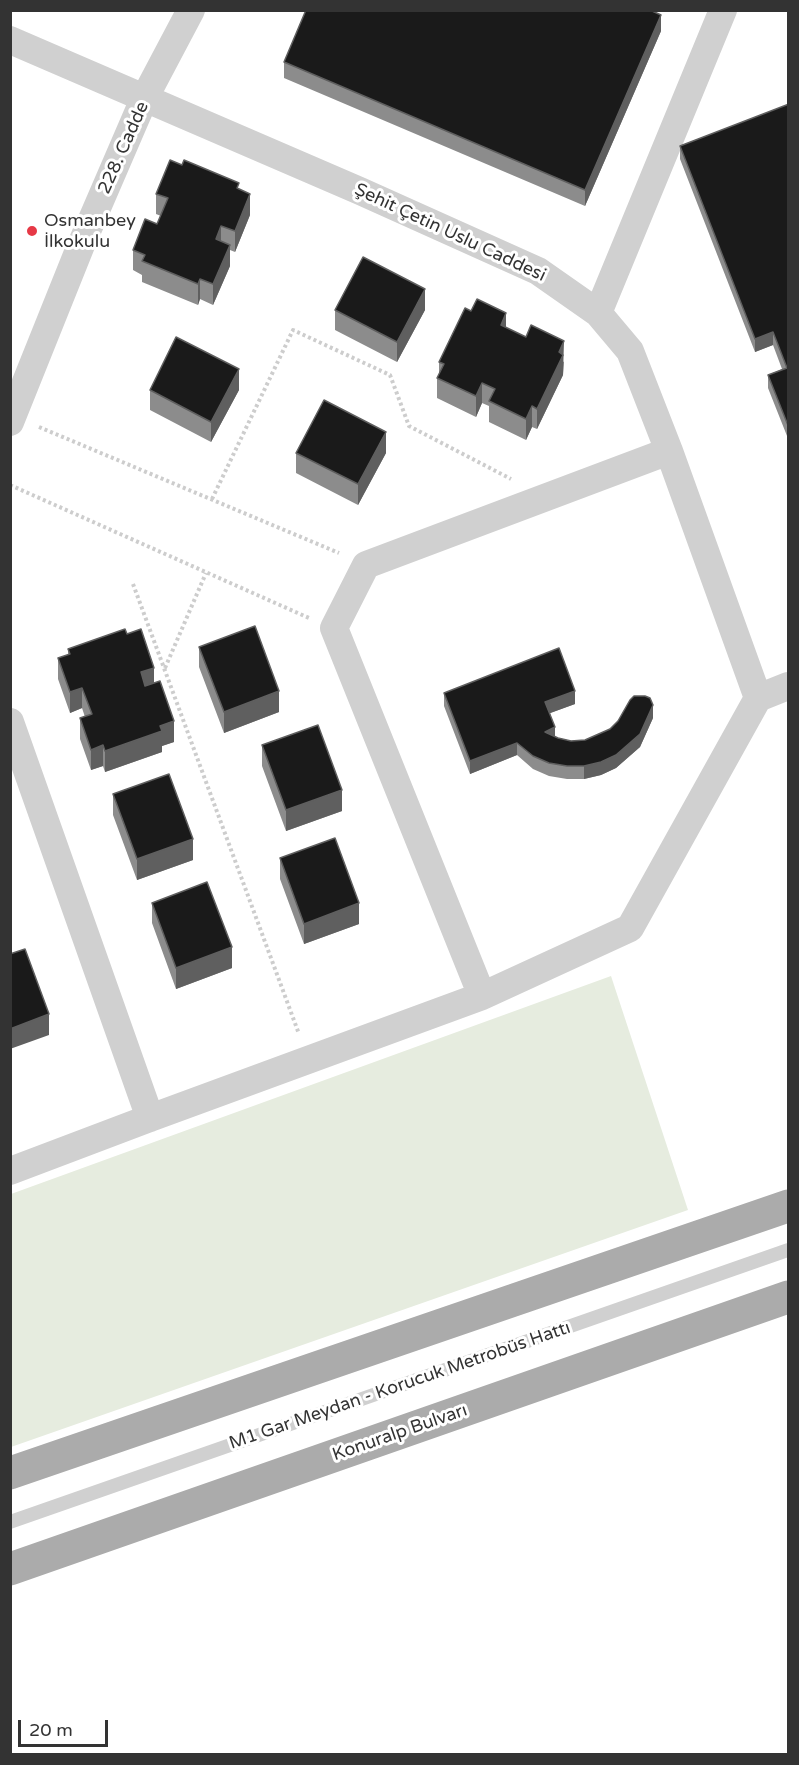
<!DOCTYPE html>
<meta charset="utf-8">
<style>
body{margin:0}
#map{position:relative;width:799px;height:1765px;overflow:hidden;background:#fff;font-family:"Varela Round",sans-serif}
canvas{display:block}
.frame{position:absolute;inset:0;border:12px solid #333;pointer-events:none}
.scale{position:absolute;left:18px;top:1720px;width:90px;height:27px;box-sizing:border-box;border:3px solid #333;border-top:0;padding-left:8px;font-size:18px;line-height:21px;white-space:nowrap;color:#333;-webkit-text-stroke:4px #fff;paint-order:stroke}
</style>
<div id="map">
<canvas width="799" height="1765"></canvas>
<div class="frame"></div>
<div class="scale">20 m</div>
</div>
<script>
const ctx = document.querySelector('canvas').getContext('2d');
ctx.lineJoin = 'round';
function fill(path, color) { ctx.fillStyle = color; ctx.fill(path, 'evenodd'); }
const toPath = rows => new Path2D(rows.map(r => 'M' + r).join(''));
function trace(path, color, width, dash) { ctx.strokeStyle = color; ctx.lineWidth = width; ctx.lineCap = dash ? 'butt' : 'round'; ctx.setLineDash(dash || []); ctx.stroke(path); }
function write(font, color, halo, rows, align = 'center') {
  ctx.font = font + ' "Varela Round",sans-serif'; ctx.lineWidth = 6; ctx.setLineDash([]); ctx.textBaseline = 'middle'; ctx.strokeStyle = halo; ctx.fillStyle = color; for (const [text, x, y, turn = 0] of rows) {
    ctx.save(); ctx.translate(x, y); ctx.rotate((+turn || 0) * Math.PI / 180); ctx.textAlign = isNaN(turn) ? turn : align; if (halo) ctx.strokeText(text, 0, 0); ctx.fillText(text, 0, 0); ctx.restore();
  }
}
fill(toPath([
 [611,976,688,1210,11,1447,11,1194]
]), '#e6ecdf');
trace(toPath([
 [39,427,339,553],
 [10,485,309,618],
 [212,499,293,330,390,375,409,426,511,479],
 [133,584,299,1034],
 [165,668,206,573]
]), '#cdcdcd', 4, [3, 3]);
trace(toPath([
 [10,1522,788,1250]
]), '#d0d0d0', 14);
trace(toPath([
 [10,40,360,191,538,271,598,313,630,351,669,451,758,698],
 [598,313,723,10],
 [10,422,81,245,144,99,191,10],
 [10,722,150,1118],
 [482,996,334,628,366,565,669,451],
 [10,1171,150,1118,482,996,630,928,758,698,788,686]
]), '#d0d0d0', 28);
trace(toPath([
 [10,1473,788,1206],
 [10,1569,788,1297]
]), '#ababab', 33);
fill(toPath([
 [661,31,585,206,284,78,284,62],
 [789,104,789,441,768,388,768,375,782,369,773,345,755,352,680,159,680,146],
 [239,189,250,215,235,252,230,250,230,266,213,305,200,299,198,305,142,282,142,275,133,270,133,250,157,224,161,216,156,214,156,194],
 [335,310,425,310,397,362,335,330],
 [506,328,564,362,563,375,537,429,532,427,526,440,489,422,489,406,482,403,476,417,437,398,437,378,439,375,439,362],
 [150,390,239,390,211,442,150,410],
 [296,453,386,453,358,505,296,473],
 [127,634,154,683,174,742,162,746,162,752,105,772,103,766,91,770,80,739,80,718,85,717,82,708,70,713,58,679,58,658,68,655,68,649],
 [199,647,279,712,224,733,199,667],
 [444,693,575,704,550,713,555,737,571,741,585,740,653,718,640,747,616,768,601,775,584,779,567,779,549,776,533,769,517,755,470,774,444,706],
 [262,745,342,811,286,831,262,766],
 [113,794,193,860,137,880,113,815],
 [280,858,359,924,304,944,280,879],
 [152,903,232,968,176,989,152,923]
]), '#8c8c8c');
fill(toPath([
 [661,15,661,31,585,206,585,190],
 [250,194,250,215,235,252,235,231],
 [221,226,221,247,216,239],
 [230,245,230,266,213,305,213,284],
 [200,279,200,299,198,305,198,284],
 [425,289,425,310,397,362,397,342],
 [506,313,506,334,501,325],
 [773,332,773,345,755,352,755,339],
 [564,341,563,375,537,429,537,409,559,352],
 [239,369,239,390,211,442,211,422],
 [482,383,482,403,476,417,476,396],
 [532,406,532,427,526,440,526,419],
 [386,432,386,453,358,505,358,484],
 [154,668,154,688,141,693,141,672],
 [82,688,82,708,70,713,70,692],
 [279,691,279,712,224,733,224,712],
 [575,691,575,704,545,715,545,702],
 [653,705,653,718,640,747,616,768,601,775,584,779,584,766],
 [174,721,174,742,162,746,162,752,105,772,105,751,160,726],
 [555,727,555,740,545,732],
 [517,743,517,755,470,774,470,761],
 [103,745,103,766,91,770,91,750],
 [342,790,342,811,286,831,286,810],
 [193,839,193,860,137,880,137,859],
 [359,903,359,924,304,944,304,924],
 [232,947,232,968,176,989,176,968],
 [49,1014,49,1035,10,1049,10,1029]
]), '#5f5f5f');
const building = toPath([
 [306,10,650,10,661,15,585,190,284,62,306,10],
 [789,104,789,428,768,375,787,368,773,332,755,339,680,146,789,104],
 [170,160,182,165,184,160,239,183,237,188,250,194,235,231,221,226,216,239,230,245,213,284,200,279,198,284,142,261,145,255,133,250,145,219,157,224,168,198,156,194,170,160],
 [363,257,425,289,397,342,335,310,363,257],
 [477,299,506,313,501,325,526,337,531,325,564,341,559,352,563,355,537,409,532,406,526,419,489,401,495,389,482,383,476,396,437,378,444,364,439,362,465,308,471,311,477,299],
 [176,337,239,369,211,422,150,390,176,337],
 [324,400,386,432,358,484,296,453,324,400],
 [255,626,279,691,224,712,199,647,255,626],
 [125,629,127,634,141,629,154,668,141,672,145,686,160,681,174,721,160,726,162,731,105,751,103,745,91,750,80,718,92,714,82,688,70,692,58,658,70,654,68,649,125,629],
 [559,648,575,691,545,702,555,727,545,732,558,738,571,741,585,740,610,729,618,721,630,700,634,696,645,696,650,698,653,705,640,734,616,755,601,762,584,766,567,766,549,763,533,756,517,743,470,761,444,693,559,648],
 [318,725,342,790,286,810,262,745,318,725],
 [169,774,193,839,137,859,113,794,169,774],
 [335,838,359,903,304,924,280,858,335,838],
 [207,882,232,947,176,968,152,903,207,882],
 [25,949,49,1014,10,1029,10,954,25,949]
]);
fill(building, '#1a1a1a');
trace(building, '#5f5f5f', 1.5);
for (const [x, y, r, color] of [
 [32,231,6,"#e63946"]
]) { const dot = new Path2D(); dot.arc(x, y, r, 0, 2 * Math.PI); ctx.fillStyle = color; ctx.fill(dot); trace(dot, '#fff', 2); }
write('18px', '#333', '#fff', [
 ["228. Cadde",124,148,-66],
 ["Şehit Çetin Uslu Caddesi",450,233,25],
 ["M1 Gar Meydan - Korucuk Metrobüs Hattı",400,1386,-19],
 ["Konuralp Bulvarı",400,1433,-19]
]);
write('18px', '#333', '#fff', [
 ["Osmanbey",44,221],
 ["İlkokulu",44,242]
], 'left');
</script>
